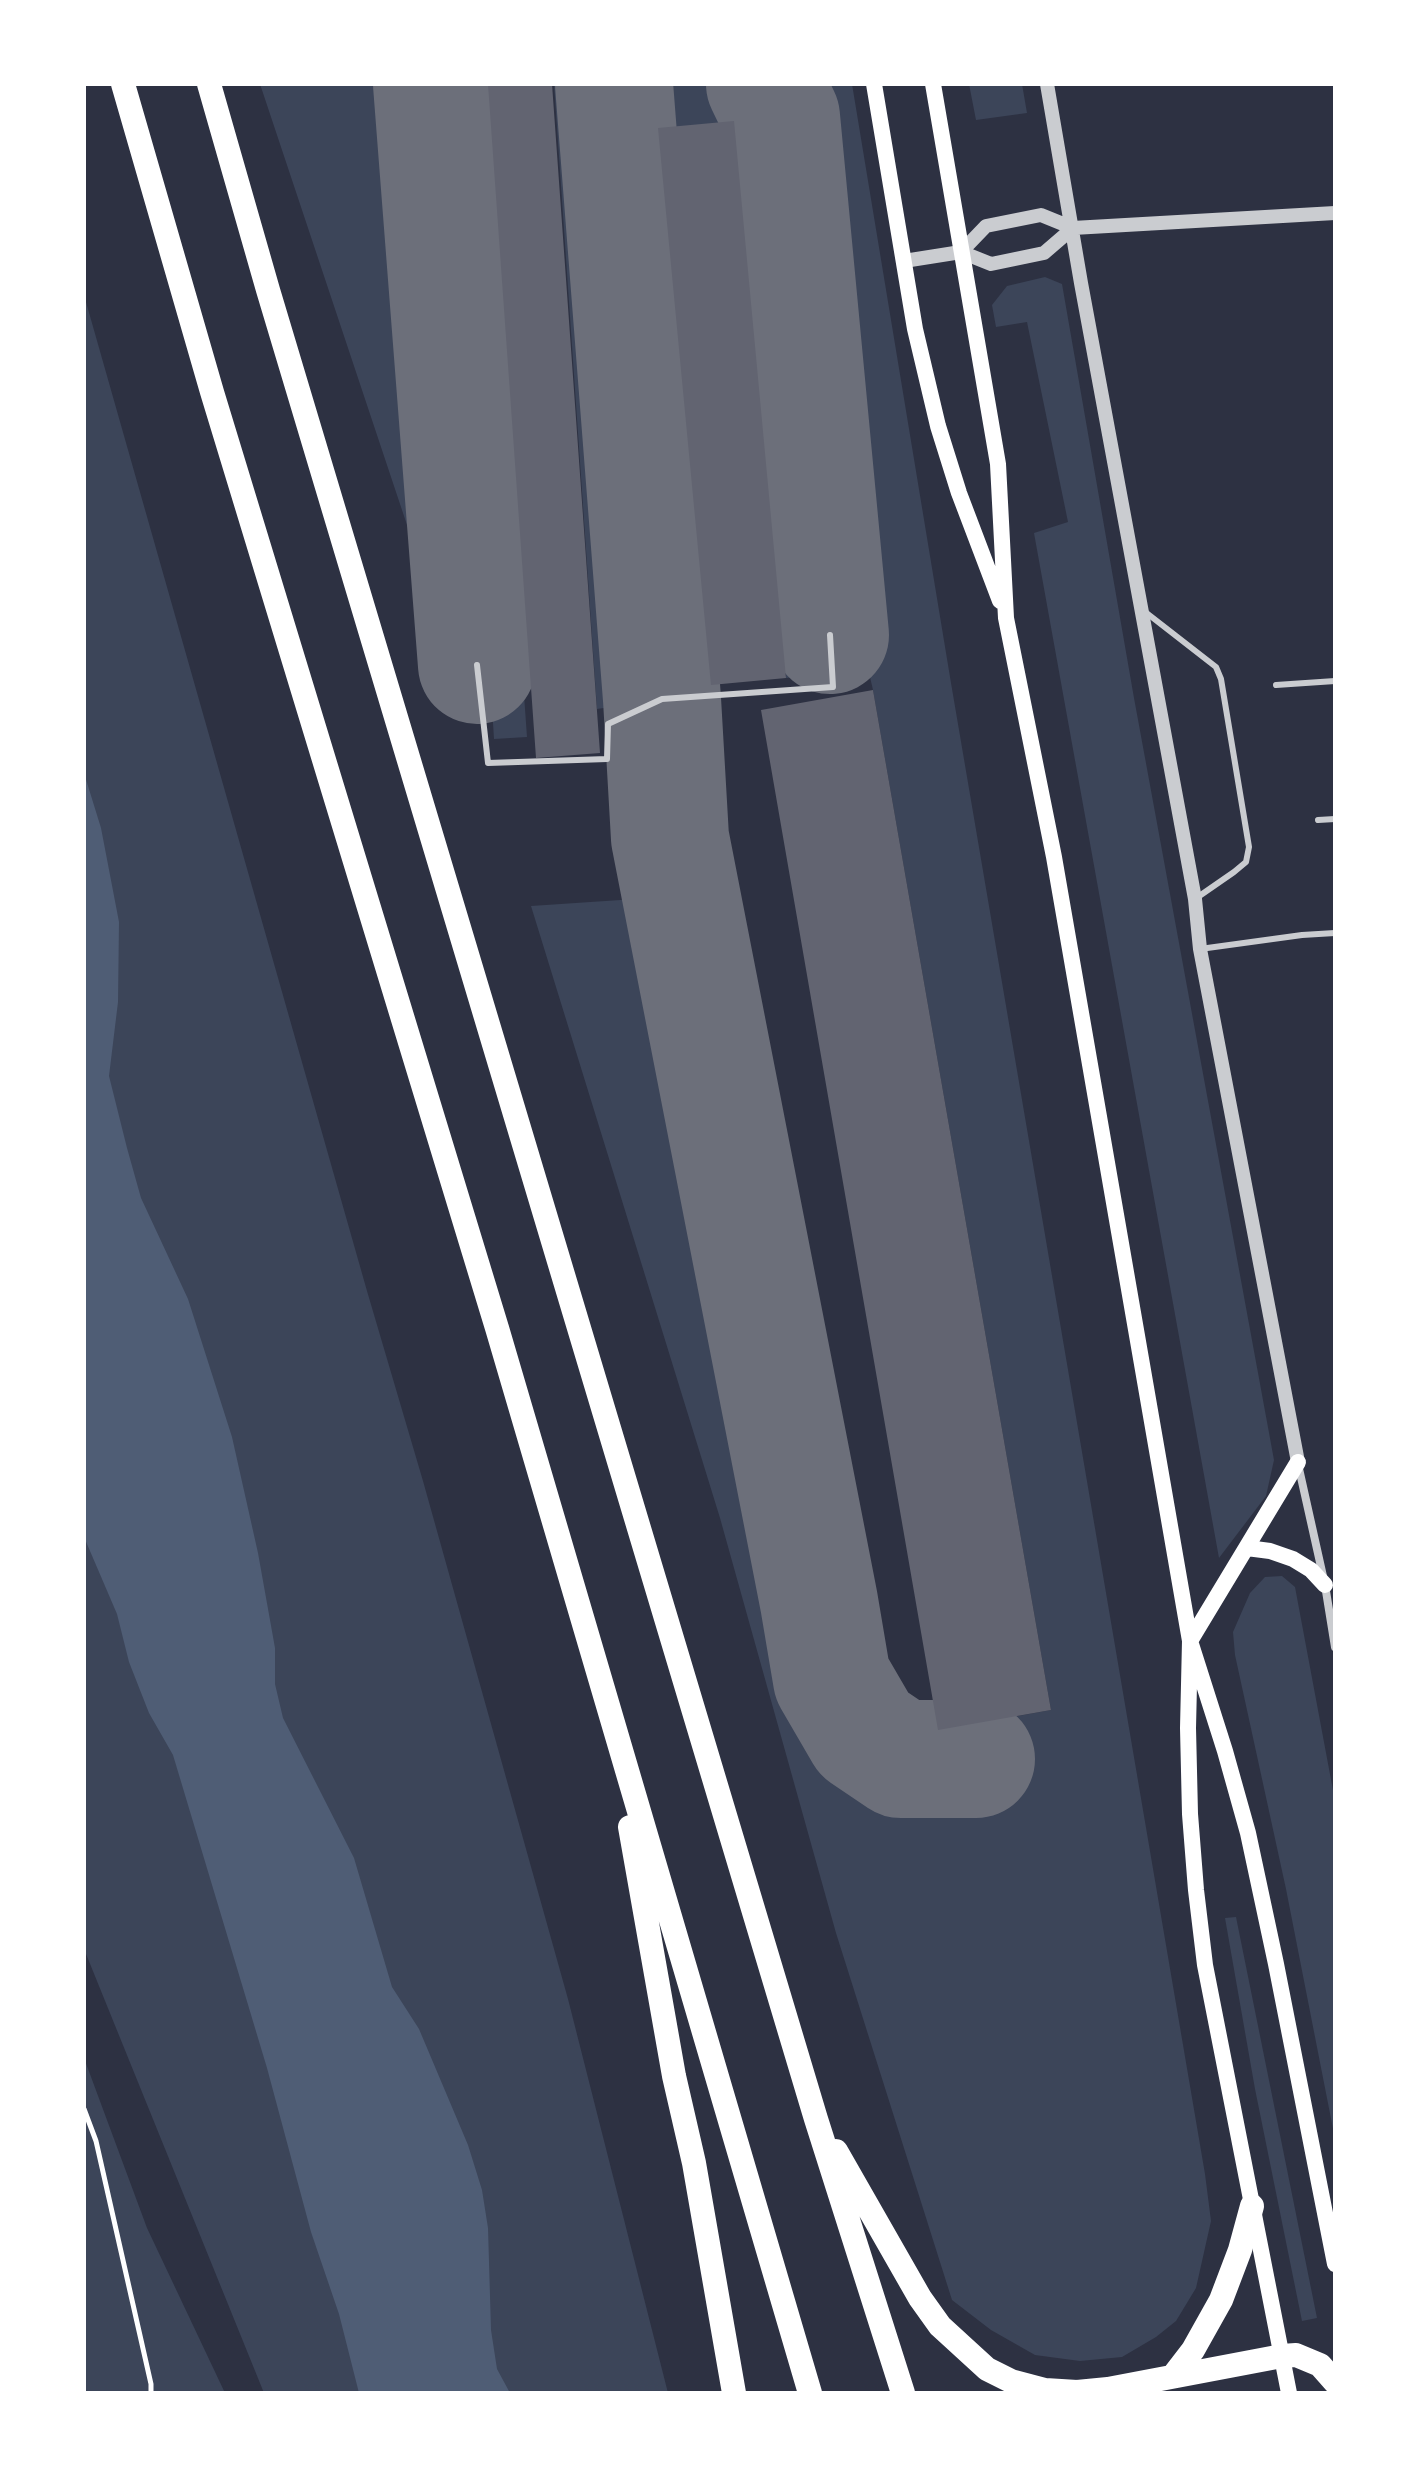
<!DOCTYPE html>
<style>
body{margin:0}
#map{position:relative;width:1419px;height:2477px;overflow:hidden;background:#2d3142;font-family:Cabin,sans-serif}
canvas{display:block}
.frame{position:absolute;inset:0;border:86px solid #fff;pointer-events:none}
</style>
<div id="map">
<canvas width="1419" height="2477"></canvas>
<div class="frame"></div>
</div>
<script>
const ctx = document.querySelector('canvas').getContext('2d');
ctx.lineJoin = 'round';
function fill(path, color) { ctx.fillStyle = color; ctx.fill(path, 'evenodd'); }
const toPath = rows => new Path2D(rows.map(r => 'M' + r).join(''));
function trace(path, color, width, dash) { ctx.strokeStyle = color; ctx.lineWidth = width; ctx.lineCap = dash ? 'butt' : 'round'; ctx.setLineDash(dash || []); ctx.stroke(path); }
fill(toPath([
 [260,84,407,84,458,678],
 [453,84,481,84,527,737,494,739],
 [554,84,588,84,638,703,597,709],
 [633,84,740,84,760,124,811,676,786,678,734,122,711,685,678,685],
 [782,84,852,84,951,683,1205,2174,1211,2221,1196,2288,1176,2321,1156,2337,1122,2357,1080,2361,1035,2355,991,2330,952,2300,836,1933,720,1518,531,906,650,898,768,1521,808,1712,841,1749,873,1772,886,1778,999,1765,990,1721,1051,1710,873,690,870,677,843,681,792,102],
 [969,84,1022,84,1027,113,976,120],
 [1045,277,1062,284,1134,698,1274,1460,1266,1496,1219,1558,1034,533,1068,522,1027,322,996,327,992,305,1007,286],
 [84,295,367,1291,423,1481,568,1999,668,2393,264,2393,84,1949],
 [1282,1576,1295,1587,1335,1801,1335,2139,1286,1889,1235,1655,1233,1632,1250,1593,1265,1577],
 [1236,1917,1317,2318,1302,2321,1255,2089,1225,1918],
 [84,2058,147,2228,225,2393,84,2393]
]), '#3c4559');
fill(toPath([
 [84,773,101,828,119,922,118,1002,109,1076,127,1148,141,1198,188,1299,232,1437,258,1553,275,1648,275,1684,283,1718,354,1858,392,1987,419,2029,468,2145,482,2190,488,2228,491,2330,497,2369,510,2393,359,2393,339,2314,311,2232,267,2068,173,1755,149,1713,129,1662,117,1614,84,1537]
]), '#4f5d75');
trace(toPath([
 [432,84,477,665],
 [614,84,662,699,670,838,819,1602,832,1679,864,1734,901,1759,976,1759],
 [765,84,781,117,830,635]
]), '#6c6f7a', 118);
fill(toPath([
 [488,84,552,84,600,753,536,758],
 [734,121,786,678,711,685,658,128],
 [873,690,1051,1710,938,1730,761,710]
]), '#626471');
trace(toPath([
 [84,2109,96,2141,151,2384,151,2393]
]), '#fff', 5);
trace(toPath([
 [1144,611,1216,667,1221,679,1249,847,1246,862,1234,872,1195,899],
 [477,665,488,763,607,759,608,724,662,699,833,687,830,635],
 [1276,685,1335,681],
 [1318,820,1335,819],
 [1200,949,1302,935,1335,933]
]), '#caccd0', 6);
trace(toPath([
 [1298,1464,1325,1585,1335,1647]
]), '#caccd0', 8);
trace(toPath([
 [1047,84,1081,283,1195,899,1200,949,1298,1462],
 [961,252,986,226,1041,215,1073,228,1335,213],
 [904,261,961,252,991,264,1044,253,1073,228]
]), '#caccd0', 14);
trace(toPath([
 [874,84,915,329,938,426,959,493,1000,601],
 [933,84,998,464,1006,618,1054,857,1190,1641,1225,1751,1248,1833,1276,1964,1335,2264],
 [1247,1548,1270,1551,1293,1559,1311,1570,1325,1585],
 [1289,2393,1205,1965,1196,1890,1190,1814,1188,1728,1190,1641,1298,1462]
]), '#fff', 16);
trace(toPath([
 [123,84,212,392,497,1328,810,2393],
 [209,84,268,290,816,2119,903,2393],
 [630,1827,674,2076,694,2163,734,2393],
 [836,2151,920,2298,940,2326,987,2369,1011,2381,1045,2390,1077,2392,1108,2389,1282,2356,1296,2355,1320,2365,1335,2382],
 [1173,2376,1193,2350,1221,2300,1240,2250,1252,2206]
]), '#fff', 24);
</script>
